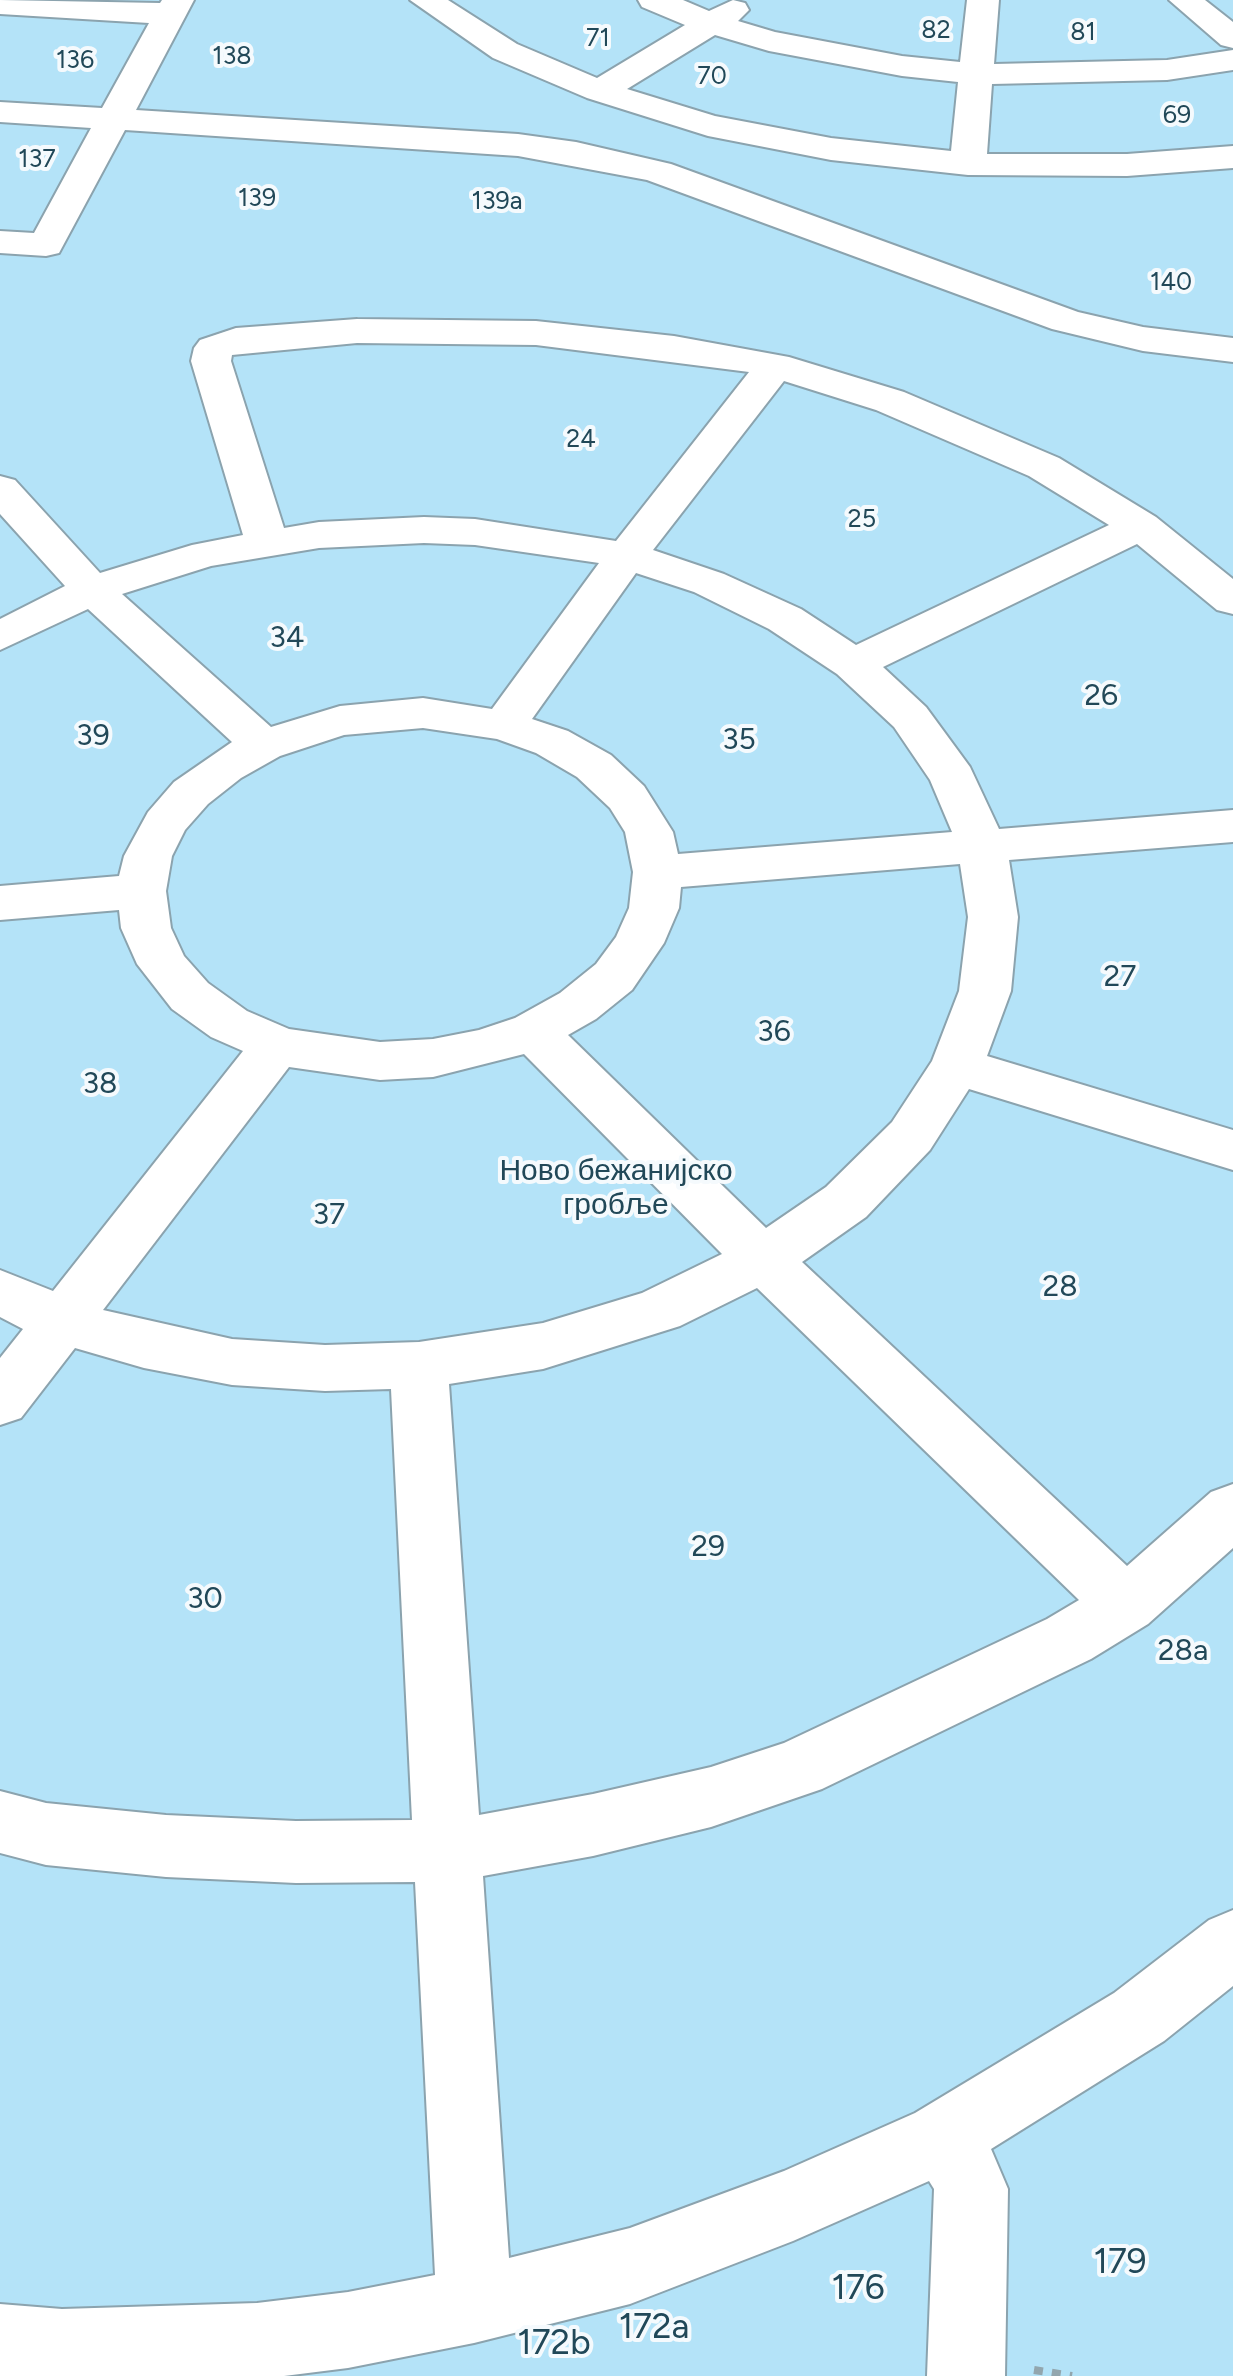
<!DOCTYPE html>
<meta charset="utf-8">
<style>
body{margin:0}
canvas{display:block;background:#d7f1fc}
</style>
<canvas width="1233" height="2376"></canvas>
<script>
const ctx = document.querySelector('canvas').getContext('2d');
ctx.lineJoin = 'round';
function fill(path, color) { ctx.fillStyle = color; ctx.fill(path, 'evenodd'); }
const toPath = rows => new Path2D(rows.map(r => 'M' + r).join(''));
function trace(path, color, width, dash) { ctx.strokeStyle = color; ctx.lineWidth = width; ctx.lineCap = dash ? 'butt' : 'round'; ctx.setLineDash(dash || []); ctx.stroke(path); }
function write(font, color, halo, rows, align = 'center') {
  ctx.font = font + ' Figtree,sans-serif'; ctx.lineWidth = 8; ctx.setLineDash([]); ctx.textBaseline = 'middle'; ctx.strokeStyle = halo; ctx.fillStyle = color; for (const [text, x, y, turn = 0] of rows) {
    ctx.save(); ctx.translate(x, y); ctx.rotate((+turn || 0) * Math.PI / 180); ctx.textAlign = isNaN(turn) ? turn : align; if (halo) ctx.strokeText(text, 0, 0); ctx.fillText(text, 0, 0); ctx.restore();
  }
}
fill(toPath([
 [0,0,1233,0,1233,2376,0,2376]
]), '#b4e3f8');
const minor = toPath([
 [0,0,160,3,162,0,194,0,136,110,518,134,576,142,671,164,1078,312,1143,327,1233,338,1233,362,1143,351,1052,329,647,180,518,156,125,130,59,253,46,256,0,253,0,231,34,233,91,128,0,122,0,102,102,108,149,23,0,14,0,0],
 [410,0,448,0,517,44,597,78,685,25,642,7,638,0,683,0,709,11,733,0,745,3,749,10,738,21,775,32,902,56,960,62,967,0,999,0,994,64,1167,60,1233,50,1233,70,1167,80,992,84,987,154,1127,154,1233,146,1233,168,1127,176,968,175,831,160,708,136,587,98,493,58,410,0],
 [715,35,769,51,902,76,958,82,951,151,831,138,715,116,627,89,715,35],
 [1169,0,1205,0,1233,22,1233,48,1221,45,1169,0],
 [357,319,536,321,674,336,789,357,904,392,1059,458,1156,517,1233,579,1233,614,1217,610,1137,544,883,667,926,707,970,767,999,829,1233,810,1233,842,1009,860,1018,917,1011,991,987,1056,1233,1130,1233,1170,969,1089,930,1150,866,1217,802,1262,1127,1566,1211,1492,1233,1484,1233,1548,1148,1624,1091,1659,822,1789,711,1827,593,1856,483,1876,509,2258,630,2228,784,2171,915,2113,1114,1993,1209,1920,1233,1910,1233,1986,1164,2041,991,2149,1008,2189,1005,2376,927,2376,934,2189,929,2181,793,2241,630,2304,474,2343,348,2368,284,2376,0,2376,0,2304,62,2309,257,2303,348,2292,435,2275,415,1882,296,1883,166,1877,46,1865,0,1853,0,1791,46,1803,166,1815,296,1821,412,1820,391,1389,325,1391,232,1385,144,1368,75,1348,21,1418,0,1425,0,1358,23,1329,0,1317,0,1270,53,1291,243,1051,211,1037,172,1009,137,964,121,928,119,910,0,920,0,886,119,876,124,856,148,812,174,782,232,742,88,609,0,650,0,619,65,586,0,514,0,476,15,480,100,573,192,545,243,535,191,361,194,348,200,340,236,328,357,319],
 [357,343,536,345,749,372,616,541,475,519,424,517,319,522,284,528,231,361,232,355,357,343],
 [784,381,876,410,1029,476,1109,525,856,645,801,609,724,574,653,550,784,381],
 [424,543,475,545,599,563,492,709,423,698,340,706,271,727,122,594,211,566,319,548,424,543],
 [636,573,694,592,769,629,837,674,894,727,930,780,952,832,678,854,673,832,644,786,611,755,568,731,532,719,636,573],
 [423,728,497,739,536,753,577,777,610,808,625,832,633,872,629,908,616,937,596,964,560,993,515,1018,479,1030,433,1039,380,1042,289,1029,247,1011,208,983,184,956,171,928,166,891,172,856,185,830,208,804,241,778,280,756,344,735,423,728],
 [960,864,968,917,959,991,932,1061,892,1122,826,1187,766,1228,568,1035,596,1019,632,990,664,943,679,908,681,887,960,864],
 [524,1054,722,1254,642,1293,543,1323,419,1342,325,1345,232,1339,103,1310,289,1067,380,1080,433,1077,524,1054],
 [757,1288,1079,1600,1047,1619,784,1743,711,1767,593,1794,479,1815,449,1384,543,1369,680,1326,757,1288]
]);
trace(minor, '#8ba3ae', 4);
trace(toPath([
 [1034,2370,1072,2376]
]), '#92a6ae', 8, [9, 9]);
fill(minor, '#fff');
write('25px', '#214858', '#f5fafd', [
 ["82",936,31],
 ["81",1083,33],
 ["71",598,39],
 ["138",232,57],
 ["136",75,61],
 ["70",712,77],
 ["69",1177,116],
 ["137",37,160],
 ["139",257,199],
 ["139a",497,202],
 ["140",1171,283],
 ["24",581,440],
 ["25",862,520]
]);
write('30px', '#214858', '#f5fafd', [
 ["34",287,638],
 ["26",1101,696],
 ["39",93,736],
 ["35",739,740],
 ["27",1120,977],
 ["36",774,1032],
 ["38",100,1084],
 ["Ново бежанијско",616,1171],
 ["гробље",616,1205],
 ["37",329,1215],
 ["28",1060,1287],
 ["29",708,1547],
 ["30",205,1599],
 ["28a",1183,1651]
]);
write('35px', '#214858', '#f5fafd', [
 ["179",1120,2263],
 ["176",858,2289],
 ["172a",654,2328],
 ["172b",554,2344]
]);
</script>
